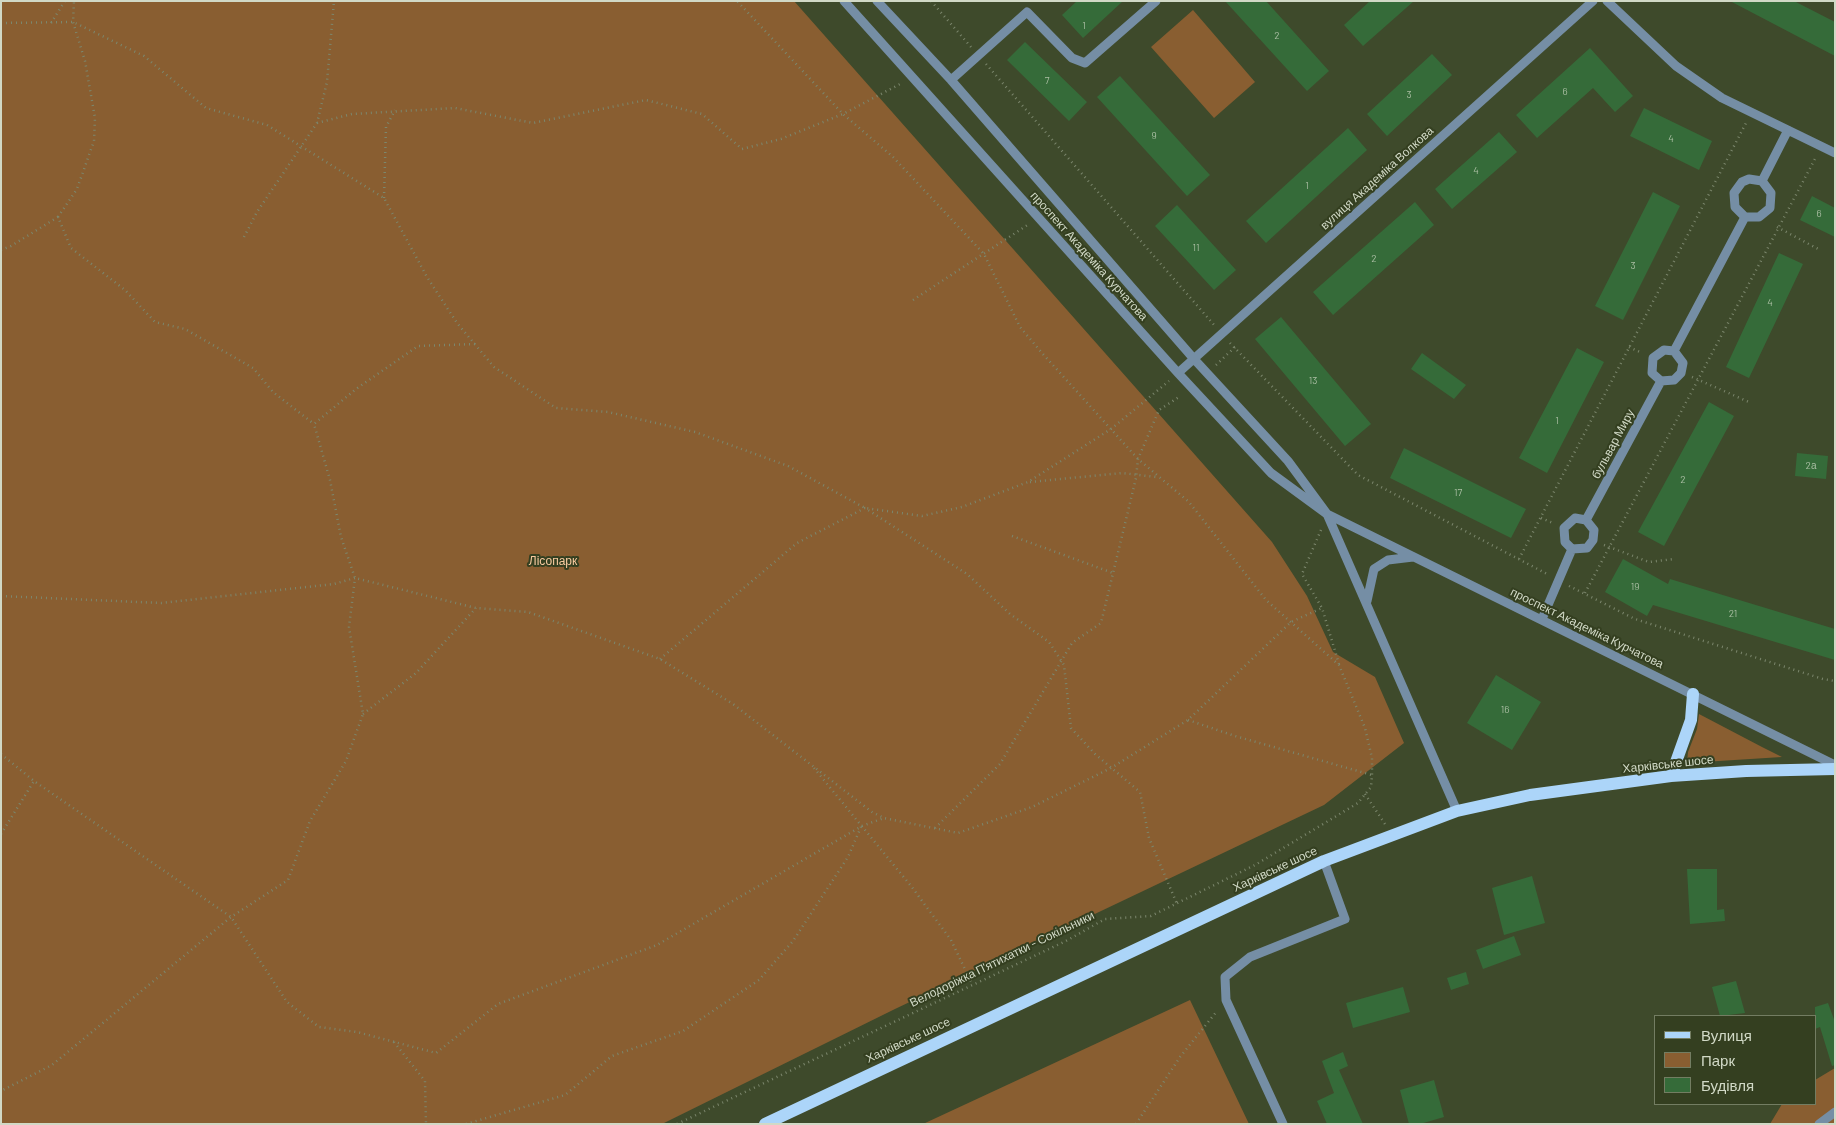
<!DOCTYPE html>
<meta charset="utf-8">
<style>
body{margin:0}
#map{position:relative;width:1836px;height:1125px;overflow:hidden;background:#3e4a2b;font-family:Barlow,sans-serif}
canvas{display:block}
.frame{position:absolute;inset:0;border:2px solid #d1d9c6;pointer-events:none}
.legend{position:absolute;left:1654px;top:1015px;width:162px;height:90px;box-sizing:border-box;background:#343f20;border:1px solid #737d62;margin:0;padding:6px 9px;list-style:none;font-size:15px;color:#d1d9c6}
.legend li{display:flex;align-items:center;gap:10px;height:25px}
.legend b{width:25px;border:1px solid #737d62}
</style>
<div id="map">
<canvas width="1836" height="1125"></canvas>
<div class="frame"></div>
<ul class="legend">
<li><b style="height:6px;background:#acd5f9"></b>Вулиця</li>
<li><b style="height:14px;background:#895e31"></b>Парк</li>
<li><b style="height:14px;background:#356b39"></b>Будівля</li>
</ul>
</div>
<script>
const ctx = document.querySelector('canvas').getContext('2d');
ctx.lineJoin = 'round';
function fill(path, color) { ctx.fillStyle = color; ctx.fill(path, 'evenodd'); }
const toPath = rows => new Path2D(rows.map(r => 'M' + r).join(''));
function trace(path, color, width, dash) { ctx.strokeStyle = color; ctx.lineWidth = width; ctx.lineCap = dash ? 'butt' : 'round'; ctx.setLineDash(dash || []); ctx.stroke(path); }
function write(font, color, halo, rows, align = 'center') {
  ctx.font = font + ' Barlow,sans-serif'; ctx.lineWidth = 4; ctx.setLineDash([]); ctx.textBaseline = 'middle'; ctx.strokeStyle = halo; ctx.fillStyle = color; for (const [text, x, y, turn = 0] of rows) {
    ctx.save(); ctx.translate(x, y); ctx.rotate((+turn || 0) * Math.PI / 180); ctx.textAlign = isNaN(turn) ? turn : align; if (halo) ctx.strokeText(text, 0, 0); ctx.fillText(text, 0, 0); ctx.restore();
  }
}
fill(toPath([
 [1,1,794,1,1272,542,1307,596,1333,652,1375,677,1404,743,1324,805,895,1009,662,1124,1,1124],
 [1193,10,1255,82,1214,118,1151,47],
 [1699,714,1762,747,1782,757,1687,763,1688,752,1697,729],
 [1190,1000,1249,1124,923,1124],
 [1835,1068,1835,1124,1770,1124,1782,1104,1815,1104,1815,1080]
]), '#895e31');
fill(toPath([
 [1077,1,1123,1,1083,38,1062,15],
 [1225,1,1266,1,1329,71,1307,91],
 [1370,1,1414,1,1363,46,1344,25],
 [1730,1,1794,1,1835,22,1835,56],
 [1025,42,1087,102,1069,121,1007,60],
 [1590,48,1633,96,1615,112,1593,88,1537,138,1516,115],
 [1432,54,1452,75,1387,136,1367,114],
 [1120,76,1210,175,1187,196,1097,97],
 [1644,108,1712,141,1699,170,1630,136],
 [1348,128,1367,150,1266,243,1246,221],
 [1499,132,1517,152,1452,209,1435,189],
 [1653,192,1680,206,1623,320,1595,306],
 [1812,196,1835,208,1835,237,1800,220],
 [1415,202,1434,225,1333,315,1313,292],
 [1177,205,1236,270,1214,290,1155,226],
 [1779,253,1803,264,1749,378,1726,367],
 [1281,317,1371,424,1345,446,1255,339],
 [1577,348,1604,362,1547,473,1519,458],
 [1422,353,1466,385,1454,399,1411,369],
 [1709,402,1734,416,1664,546,1638,532],
 [1404,448,1526,509,1511,538,1390,478],
 [1797,453,1828,456,1826,479,1795,476],
 [1623,559,1668,584,1670,579,1835,629,1835,660,1653,605,1647,616,1605,592],
 [1496,675,1541,702,1512,750,1467,723],
 [1687,869,1717,869,1717,910,1724,909,1725,921,1690,924],
 [1532,876,1545,923,1504,935,1492,888],
 [1514,936,1521,955,1483,969,1476,950],
 [1466,972,1469,984,1451,990,1447,978],
 [1736,981,1745,1013,1720,1016,1712,987],
 [1403,987,1410,1012,1353,1028,1346,1003],
 [1828,1003,1835,1022,1835,1065,1832,1066,1820,1027,1815,1029,1815,1007],
 [1343,1052,1348,1066,1339,1070,1363,1124,1327,1124,1317,1101,1334,1093,1322,1061],
 [1434,1080,1444,1117,1420,1124,1409,1124,1400,1090]
]), '#356b39');
trace(toPath([
 [931,1,971,47],
 [1,23,73,22,144,56,206,108,267,125,384,198,427,277,457,323,494,367,556,408,608,412,695,432,788,466,865,508,922,516,962,507,1028,482,1111,429,1169,381],
 [51,23,65,1],
 [986,64,1215,326],
 [317,123,352,114,455,108,533,123,646,100,702,114,742,149,781,139,843,114,902,83],
 [384,198,386,127,395,110],
 [58,217,77,189,94,141,95,118,85,61,73,22,74,1],
 [1777,227,1820,250],
 [244,237,257,212,317,123,327,82,334,1],
 [1,250,11,246,58,217,71,248,125,290,155,322,185,329,253,368,273,392,314,424],
 [913,300,1029,224],
 [1230,343,1358,475,1549,575],
 [475,344,418,346,356,389,314,424,330,480,341,537,355,578,476,608,528,612,660,659,733,704,872,812,884,818,958,833,1032,807,1111,768,1188,720,1291,622,1322,608],
 [1629,347,1642,353],
 [1216,365,1235,347],
 [1692,377,1749,402],
 [1030,482,1122,473,1156,477],
 [1541,518,1553,523],
 [1321,530,1302,574,1322,608,1339,664],
 [1012,536,1113,573],
 [1604,545,1649,562,1674,559],
 [1519,559,1746,123],
 [1569,586,1635,619,1823,679,1835,681],
 [1585,593,1816,157],
 [1,596,161,603,334,584,355,578,349,627,363,714,346,761,310,821,288,880,231,917,52,1065,1,1091],
 [660,659,797,543,865,508,967,574,1010,614,1049,642,1064,665,1071,728,1095,754,1140,792,1149,838,1177,904],
 [363,714,416,673,476,608],
 [1188,720,1235,736,1372,775],
 [1,754,34,781,231,917,287,1002,319,1027,357,1032,436,1053,498,1004,657,945,862,826,884,818],
 [814,768,911,886,951,940,972,984],
 [1365,794,1385,824],
 [935,828,1000,764,1072,643,1101,623,1136,478,1138,459,1159,410,1179,397],
 [1,834,34,781],
 [394,1042,425,1081,426,1124],
 [466,1124,565,1095,612,1056,683,1031,759,980,793,941,848,857,861,827],
 [677,1124,1066,941,1105,919,1151,916,1255,865,1358,803,1371,787,1372,775,1372,758,1365,728,1339,665,1266,600,1189,502,1138,459,1042,353,1020,327,984,254,893,157,843,114,737,1],
 [1136,1124,1180,1057,1217,1011]
]), '#7c876d', 2.5, [1, 4]);
trace(toPath([
 [844,1,1178,373,1271,473,1327,514,1835,765],
 [877,1,951,80,1194,359,1288,461,1327,514,1457,811],
 [1607,1,1676,66,1722,98,1835,153],
 [951,80,1027,12,1072,58,1085,63,1156,1],
 [1745,217,1735,207,1734,193,1742,182,1749,179,1762,181],
 [1178,373,1593,1],
 [1661,381,1652,373,1653,358,1664,350,1674,351],
 [1572,549,1565,542,1564,528,1575,518,1586,520],
 [1367,601,1374,569,1388,560,1413,557],
 [1542,619,1572,549,1587,548,1593,540,1594,530,1586,520,1661,381,1674,380,1681,373,1683,363,1674,351,1745,217,1759,217,1770,208,1771,193,1762,181,1788,130],
 [1283,1124,1226,1000,1225,977,1250,957,1345,919,1324,861],
 [1819,1124,1835,1112]
]), '#758ea5', 9);
trace(toPath([
 [1671,776,1691,720,1693,694],
 [765,1124,1324,861,1457,811,1530,795,1671,776,1746,771,1835,769]
]), '#acd5f9', 12);
write('10px', '#aabea3', null, [
 ["1",1084,26],
 ["2",1277,36],
 ["7",1047,81],
 ["6",1565,92],
 ["3",1409,95],
 ["9",1154,136],
 ["4",1671,139],
 ["4",1476,171],
 ["1",1307,186],
 ["6",1819,214],
 ["11",1196,248],
 ["2",1374,259],
 ["3",1633,266],
 ["4",1770,303],
 ["13",1313,381],
 ["1",1557,421],
 ["2а",1811,466],
 ["2",1683,480],
 ["17",1458,493],
 ["19",1635,587],
 ["21",1733,614],
 ["16",1505,710]
]);
write('12px', '#d1d9c6', '#343f20', [
 ["вулиця Академіка Волкова",1377,178,-42],
 ["проспект Академіка Курчатова",1089,256,48],
 ["бульвар Миру",1613,444,-62],
 ["проспект Академіка Курчатова",1587,628,26],
 ["Харківське шосе",1668,764,-6],
 ["Харківське шосе",1275,869,-25],
 ["Велодоріжка П'ятихатки - Сокільники",1002,959,-26],
 ["Харківське шосе",908,1040,-25]
]);
write('12px', '#f8ca9f', '#343f20', [
 ["Лісопарк",553,561]
]);
</script>
